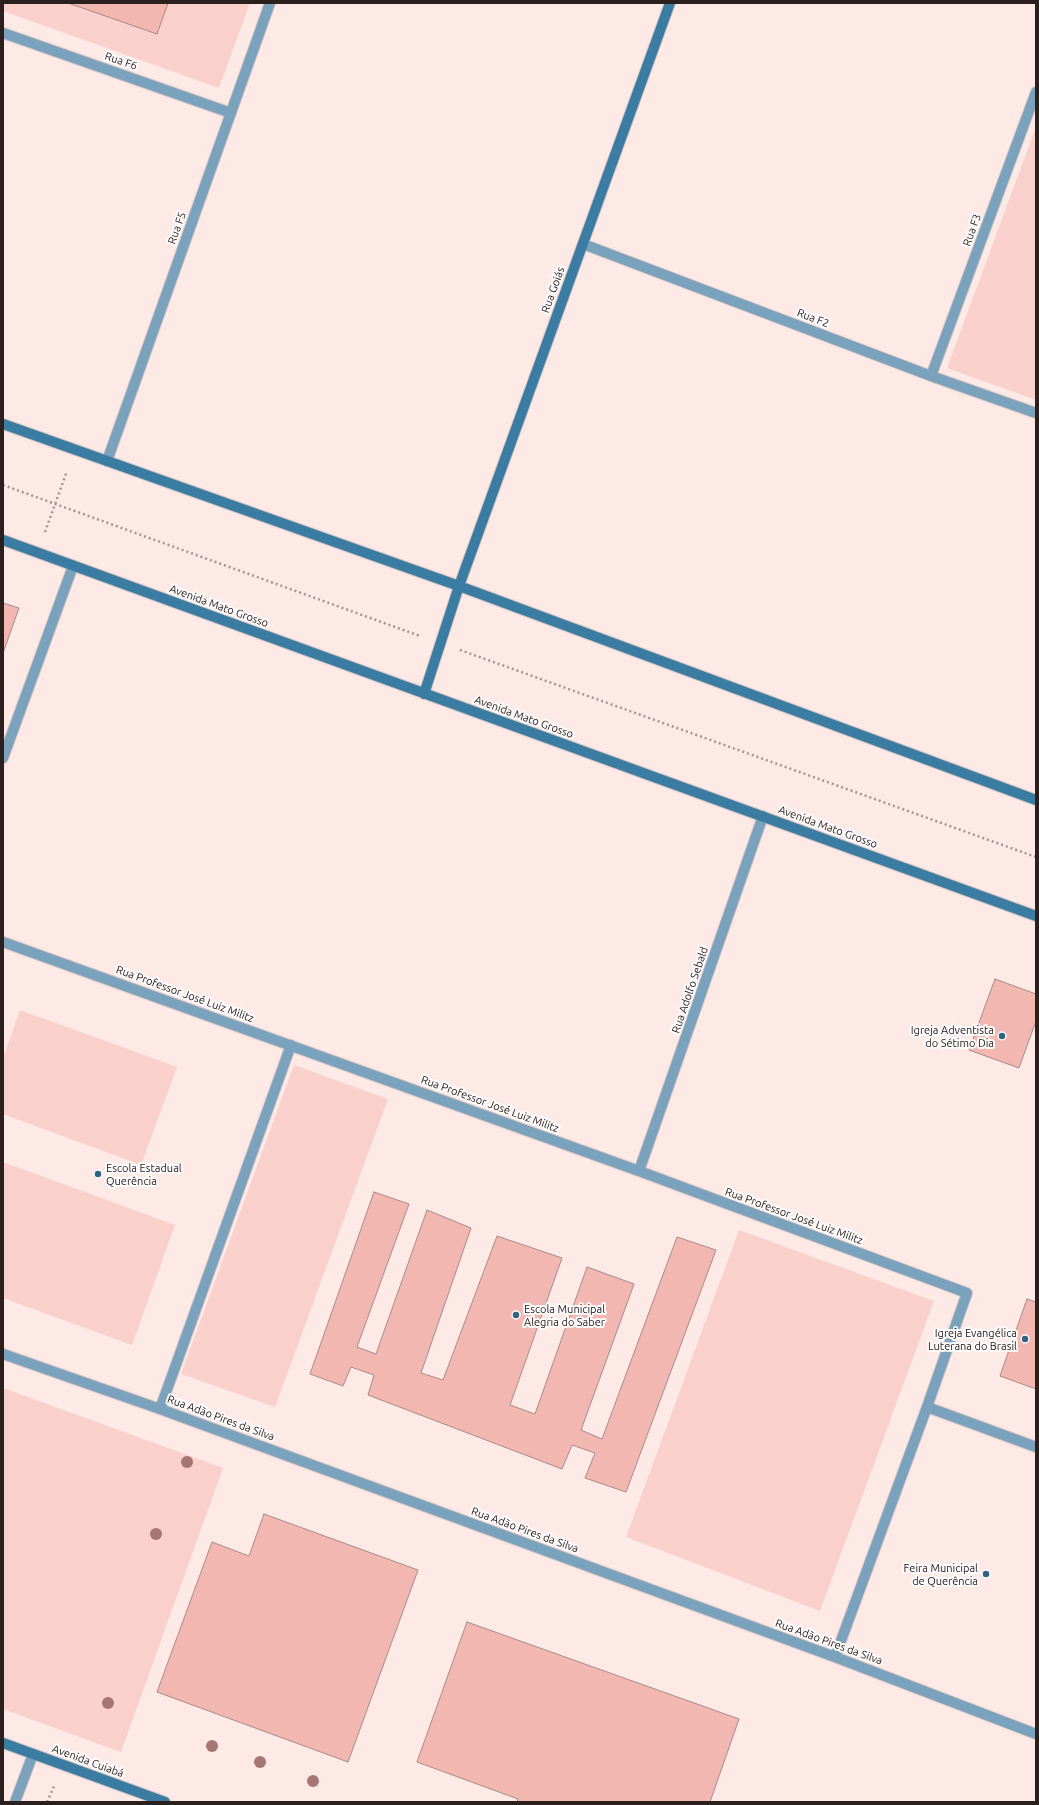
<!DOCTYPE html>
<meta charset="utf-8">
<style>
body{margin:0}
#map{position:relative;width:1039px;height:1805px;overflow:hidden;background:#fdeae7;font-family:Ubuntu,sans-serif}
canvas{display:block}
.frame{position:absolute;inset:0;border:4px solid #2c201f;pointer-events:none}
</style>
<div id="map">
<canvas width="1039" height="1805"></canvas>
<div class="frame"></div>
</div>
<script>
const ctx = document.querySelector('canvas').getContext('2d');
ctx.lineJoin = 'round';
function fill(path, color) { ctx.fillStyle = color; ctx.fill(path, 'evenodd'); }
const toPath = rows => new Path2D(rows.map(r => 'M' + r).join(''));
function trace(path, color, width, dash) { ctx.strokeStyle = color; ctx.lineWidth = width; ctx.lineCap = dash ? 'butt' : 'round'; ctx.setLineDash(dash || []); ctx.stroke(path); }
function write(font, color, halo, rows, align = 'center') {
  ctx.font = font + ' Ubuntu,sans-serif'; ctx.lineWidth = 4; ctx.setLineDash([]); ctx.textBaseline = 'middle'; ctx.strokeStyle = halo; ctx.fillStyle = color; for (const [text, x, y, turn = 0] of rows) {
    ctx.save(); ctx.translate(x, y); ctx.rotate((+turn || 0) * Math.PI / 180); ctx.textAlign = isNaN(turn) ? turn : align; if (halo) ctx.strokeText(text, 0, 0); ctx.fillText(text, 0, 0); ctx.restore();
  }
}
fill(toPath([
 [3,3,250,3,219,88,3,11],
 [1036,127,1036,400,947,368],
 [20,1010,177,1067,141,1165,3,1114,3,1058],
 [294,1065,388,1099,275,1407,181,1374],
 [3,1162,175,1225,132,1345,3,1298],
 [739,1230,934,1301,820,1611,626,1537],
 [3,1388,223,1468,121,1752,3,1709]
]), '#f9d0cb');
const building = toPath([
 [68,3,168,3,157,34,68,3],
 [3,603,19,608,3,653,3,603],
 [995,979,1036,994,1036,1021,1019,1068,969,1050,995,979],
 [374,1192,409,1204,357,1347,376,1354,427,1210,471,1228,421,1373,443,1380,497,1236,562,1258,510,1405,535,1414,587,1267,634,1284,581,1430,602,1439,677,1237,716,1250,626,1492,585,1478,595,1453,572,1445,562,1469,368,1395,374,1375,351,1367,343,1386,310,1374,374,1192],
 [1027,1299,1036,1302,1036,1389,1000,1376,1027,1299],
 [264,1514,418,1570,348,1762,157,1692,212,1542,249,1556,264,1514],
 [467,1622,739,1719,710,1802,517,1802,518,1799,417,1762,467,1622]
]);
fill(building, '#f3b7b1');
trace(building, '#a78a86', 1);
const street = toPath([
 [3,33,231,113],
 [583,244,931,376,1036,413],
 [931,376,1036,92],
 [107,461,270,3],
 [3,758,73,566],
 [3,942,639,1171,967,1293,927,1407,835,1657],
 [639,1171,763,816],
 [3,1354,160,1409,835,1657,1036,1734],
 [927,1407,1036,1447],
 [160,1409,291,1045],
 [15,1802,33,1754]
]);
const secondary = toPath([
 [3,424,459,586,1036,800],
 [3,540,1036,916],
 [424,694,459,586,670,3],
 [3,1743,165,1802]
]);
trace(street, '#d7c6c3', 12);
trace(secondary, '#d7c6c3', 12);
trace(toPath([
 [3,485,420,636],
 [45,532,67,471],
 [460,650,1036,857],
 [47,1802,55,1784]
]), '#a39391', 2.5, [2, 3]);
trace(street, '#7aa2bc', 10);
trace(secondary, '#3b7ca2', 10);
ctx.fillStyle = '#a47674';
for (const [x, y] of [
 [187,1462],
 [156,1534],
 [108,1703],
 [212,1746],
 [260,1762],
 [313,1781]
]) { ctx.beginPath(); ctx.arc(x, y, 6, 0, 2 * Math.PI); ctx.fill(); }
for (const [x, y, r, color] of [
 [1002,1036,4,"#316381"],
 [98,1174,4,"#316381"],
 [516,1315,4,"#316381"],
 [1025,1339,4,"#316381"],
 [986,1574,4,"#316381"]
]) { const dot = new Path2D(); dot.arc(x, y, r, 0, 2 * Math.PI); ctx.fillStyle = color; ctx.fill(dot); trace(dot, '#fcfcfc', 1.5); }
write('11px', '#2c201f', '#fcfcfc', [
 ["Rua F6",121,61,19],
 ["Rua F5",177,228,-70],
 ["Rua F3",972,230,-70],
 ["Rua Goiás",553,290,-70],
 ["Rua F2",813,318,21],
 ["Avenida Mato Grosso",219,606,20],
 ["Avenida Mato Grosso",524,717,20],
 ["Avenida Mato Grosso",828,827,20],
 ["Rua Adolfo Sebald",690,990,-71],
 ["Rua Professor José Luiz Militz",185,994,20],
 ["Rua Professor José Luiz Militz",490,1104,20],
 ["Rua Professor José Luiz Militz",794,1216,20],
 ["Rua Adão Pires da Silva",221,1418,20],
 ["Rua Adão Pires da Silva",525,1530,20],
 ["Rua Adão Pires da Silva",829,1642,20],
 ["Avenida Cuiabá",88,1761,20]
]);
write('11px', '#2c201f', '#fcfcfc', [
 ["Igreja Adventista",994,1030],
 ["do Sétimo Dia",994,1043],
 ["Escola Estadual",106,1168,"left"],
 ["Querência",106,1181,"left"],
 ["Escola Municipal",524,1309,"left"],
 ["Alegria do Saber",524,1322,"left"],
 ["Igreja Evangélica",1017,1333],
 ["Luterana do Brasil",1017,1346],
 ["Feira Municipal",978,1568],
 ["de Querência",978,1581]
], 'right');
</script>
